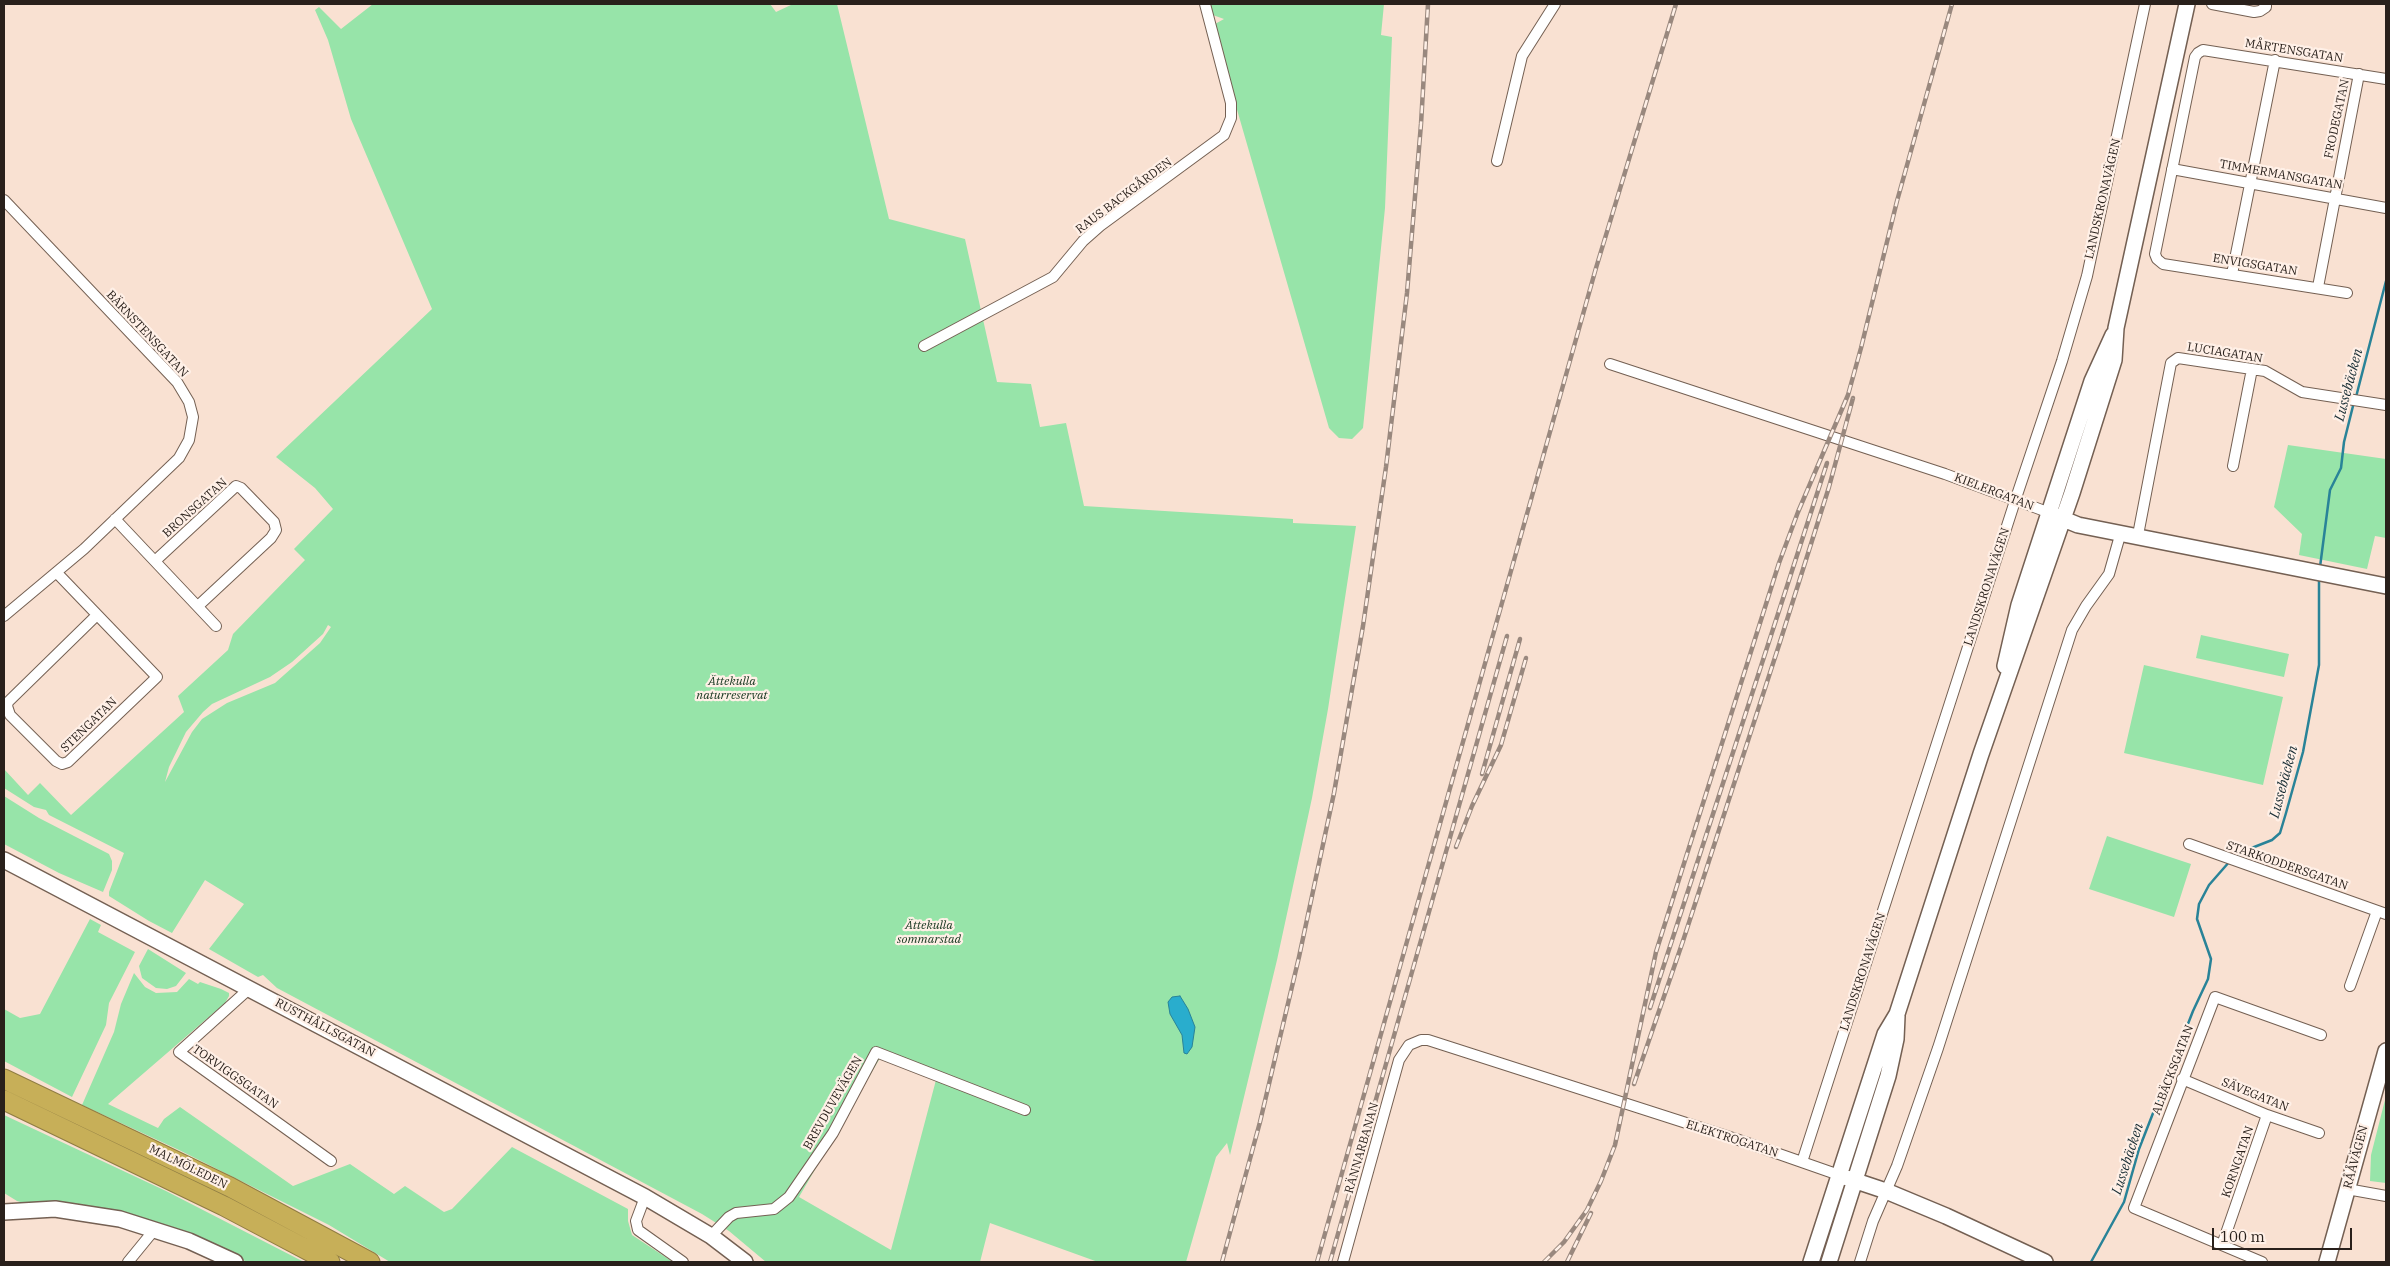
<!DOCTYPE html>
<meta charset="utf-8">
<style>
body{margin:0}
#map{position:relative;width:2390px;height:1266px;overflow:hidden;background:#f9e1d2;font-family:"IBM Plex Serif",serif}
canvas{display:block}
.frame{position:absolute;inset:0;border:5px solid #29201b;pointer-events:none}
.scale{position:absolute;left:2212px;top:1228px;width:140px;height:22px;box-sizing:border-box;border:2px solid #29201b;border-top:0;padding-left:6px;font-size:15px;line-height:18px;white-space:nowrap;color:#29201b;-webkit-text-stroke:4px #fff0e7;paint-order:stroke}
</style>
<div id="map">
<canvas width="2390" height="1266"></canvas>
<div class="frame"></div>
<div class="scale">100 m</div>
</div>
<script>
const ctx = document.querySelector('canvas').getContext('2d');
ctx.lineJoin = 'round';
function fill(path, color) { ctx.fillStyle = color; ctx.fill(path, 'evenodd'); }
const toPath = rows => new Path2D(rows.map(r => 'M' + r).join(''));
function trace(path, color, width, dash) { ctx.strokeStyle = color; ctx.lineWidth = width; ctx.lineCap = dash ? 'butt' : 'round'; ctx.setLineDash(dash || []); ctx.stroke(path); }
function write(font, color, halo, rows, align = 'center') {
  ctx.font = font + ' "IBM Plex Serif",serif'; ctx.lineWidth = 4.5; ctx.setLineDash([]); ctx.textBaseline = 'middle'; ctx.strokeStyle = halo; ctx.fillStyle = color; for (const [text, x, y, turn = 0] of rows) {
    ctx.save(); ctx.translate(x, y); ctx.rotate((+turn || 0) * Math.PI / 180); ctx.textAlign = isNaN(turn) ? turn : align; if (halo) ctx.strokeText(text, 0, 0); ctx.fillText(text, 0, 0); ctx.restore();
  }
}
fill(toPath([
 [373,4,770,4,776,12,793,4,837,4,889,219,965,239,997,382,1031,384,1040,427,1066,423,1084,506,1293,519,1293,523,1356,526,1328,709,1312,798,1277,960,1230,1155,1227,1143,1216,1157,1186,1262,1098,1262,990,1223,980,1262,766,1262,729,1231,702,1214,277,988,263,975,258,977,209,949,244,904,205,880,172,933,149,921,109,896,109,892,124,853,49,815,46,810,34,807,4,788,4,769,28,795,40,783,71,815,184,712,178,696,228,650,233,634,305,560,294,549,333,509,315,488,276,457,432,309,351,119,328,40,315,10,319,7,341,29],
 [328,625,331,627,320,643,275,683,227,703,202,719,192,732,165,782,169,767,186,732,203,712,212,704,270,677,292,662,323,634],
 [880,1058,936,1080,891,1250,799,1197],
 [1207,4,1384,4,1381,35,1392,37,1385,208,1363,428,1352,439,1339,438,1329,428,1214,30,1215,24,1224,19,1210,14],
 [2288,445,2386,459,2386,538,2375,536,2367,569,2299,555,2302,534,2274,507],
 [2201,635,2289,654,2284,677,2196,658],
 [2144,665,2283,697,2263,785,2124,753],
 [4,796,39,818,109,854,112,861,112,870,103,892,59,873,4,844],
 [2107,836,2191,864,2174,917,2089,889],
 [90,919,101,925,98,932,135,952,109,1003,106,1025,72,1097,4,1061,4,1009,20,1018,40,1014],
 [148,949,186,973,176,986,167,989,156,988,142,978,139,966],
 [134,973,145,987,156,993,177,992,189,979,198,984,200,982,221,989,229,993,229,996,225,1003,108,1104,158,1128,164,1119,180,1107,293,1186,350,1164,394,1194,405,1186,444,1212,452,1209,512,1147,628,1209,628,1221,632,1235,673,1262,390,1262,329,1225,179,1150,82,1105,114,1032,121,1004],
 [2386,1096,2386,1183,2370,1181,2371,1155],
 [4,1115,166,1191,304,1262,247,1262,190,1234,138,1217,79,1206,44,1202,24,1203,17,1201,4,1193]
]), '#97e4a9');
const water = toPath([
 [1180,996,1188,1009,1195,1027,1192,1047,1187,1054,1184,1053,1182,1035,1170,1014,1168,1002,1172,997,1180,996]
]);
fill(water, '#29adcd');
trace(water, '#298398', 1);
trace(toPath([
 [2356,397,2386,281],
 [2320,567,2330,490,2341,468,2344,442,2354,402],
 [2235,858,2244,851,2272,840,2280,833,2286,813,2303,752,2319,665,2319,578],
 [2091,1262,2124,1202,2139,1149,2193,1011,2208,979,2211,959,2197,919,2199,904,2209,885,2230,861]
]), '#298398', 2.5);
const street = toPath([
 [2212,4,2254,12,2260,11,2266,7,2266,4],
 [1497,161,1522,56,1555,4],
 [2172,169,2386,208],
 [4,200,177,382,189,402,193,417,189,440,179,458,84,549,4,616],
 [2232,274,2275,60],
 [2318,287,2359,74],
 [2347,293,2163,264,2157,259,2155,254,2195,57,2198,53,2203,50,2386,79],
 [924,346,1053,277,1083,241,1100,226,1224,135,1231,118,1231,103,1205,4],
 [1610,364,1945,474,2050,513],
 [2233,466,2252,369],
 [115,519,216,626],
 [2138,535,2171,363,2178,358,2265,371,2302,392,2386,405],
 [155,561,236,486,241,488,274,522,276,530,271,538,198,606],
 [57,573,157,677,68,762,62,764,56,761,10,715,7,706,8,702,97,615],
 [2189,844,2386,914],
 [2350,986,2377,911],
 [250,988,179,1052,331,1161],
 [2182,1079,2267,1115,2319,1133],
 [1802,1162,2015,501,2062,361,2087,276,2145,4],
 [2347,1189,2386,1196],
 [645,1197,636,1221,638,1230,683,1262],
 [711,1236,729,1217,736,1213,774,1209,789,1197,833,1133,876,1052,1025,1110],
 [2222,1245,2267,1115],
 [128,1262,155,1229],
 [1343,1262,1399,1060,1409,1045,1421,1040,1428,1040,1736,1139,1839,1175],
 [1860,1262,1873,1221,1897,1166,1938,1048,2072,630,2086,606,2109,574,2121,532],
 [2262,1262,2134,1208,2215,997,2321,1035]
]);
const secondary = toPath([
 [2056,516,2078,525,2386,586],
 [2005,666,2019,605,2092,381,2113,335],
 [4,860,645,1197,711,1236,745,1262],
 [1847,1178,1886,1191,1946,1216,2045,1262],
 [4,1212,55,1209,120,1219,189,1241,235,1262],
 [1811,1262,1885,1034,1897,1014,1981,754,2072,493,2114,360,2116,328,2187,4],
 [1829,1262,1888,1076,1896,1039,1897,1016],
 [2327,1262,2386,1051]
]);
const highway = toPath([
 [4,1079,230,1187,370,1262],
 [4,1100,224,1206,330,1262]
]);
trace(street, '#746053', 12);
trace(secondary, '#746053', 18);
trace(highway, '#907d43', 21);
trace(street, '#fff', 10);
trace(secondary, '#fff', 15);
trace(highway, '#c7af58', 19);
const rail = toPath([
 [1482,774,1520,639],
 [1456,847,1472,806,1501,745,1526,658],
 [1650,1008,1827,463],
 [1634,1084,1683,941,1780,642,1829,487,1853,398],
 [1222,1262,1260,1122,1299,957,1334,793,1363,626,1386,467,1407,293,1421,124,1428,4],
 [1317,1262,1596,268,1676,4],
 [1330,1262,1507,636],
 [1544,1262,1564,1242,1587,1210,1601,1181,1615,1145,1656,952,1779,563,1798,512,1848,395,1861,348,1897,201,1952,4],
 [1567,1262,1591,1213]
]);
trace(rail, '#99887e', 4.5);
trace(rail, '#fff0e7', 2.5, [8]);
write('12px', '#29201b', '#fff0e7', [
 ["MÅRTENSGATAN",2294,51,9],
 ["FRODEGATAN",2337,119,-78],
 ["TIMMERMANSGATAN",2281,175,10],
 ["RAUS BACKGÅRDEN",1124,196,-37],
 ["LANDSKRONAVÄGEN",2103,199,-77],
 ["ENVIGSGATAN",2255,265,9],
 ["BÄRNSTENSGATAN",147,334,47],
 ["LUCIAGATAN",2225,353,9],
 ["KIELERGATAN",1994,492,21],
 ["BRONSGATAN",195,508,-42],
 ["LANDSKRONAVÄGEN",1987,587,-72],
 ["STENGATAN",89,725,-44],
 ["STARKODDERSGATAN",2287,866,19],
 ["LANDSKRONAVÄGEN",1863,972,-72],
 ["RUSTHÅLLSGATAN",325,1028,28],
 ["ALBÄCKSGATAN",2173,1070,-69],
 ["TORVIGGSGATAN",235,1077,35],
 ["SÄVEGATAN",2255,1095,22],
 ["BREVDUVEVÄGEN",833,1103,-60],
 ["ELEKTROGATAN",1732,1139,18],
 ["RÄNNARBANAN",1362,1148,-74],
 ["RÅÅVÄGEN",2356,1157,-75],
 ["KORNGATAN",2238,1162,-71],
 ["MALMÖLEDEN",188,1167,26]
]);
write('italic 12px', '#12331c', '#fff0e7', [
 ["Ättekulla",732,682],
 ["naturreservat",732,696],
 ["Ättekulla",929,926],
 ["sommarstad",929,940]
]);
write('italic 14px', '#192e35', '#fff0e7', [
 ["Lussebäcken",2349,385,-75],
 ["Lussebäcken",2284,782,-75],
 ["Lussebäcken",2128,1159,-72]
]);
</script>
